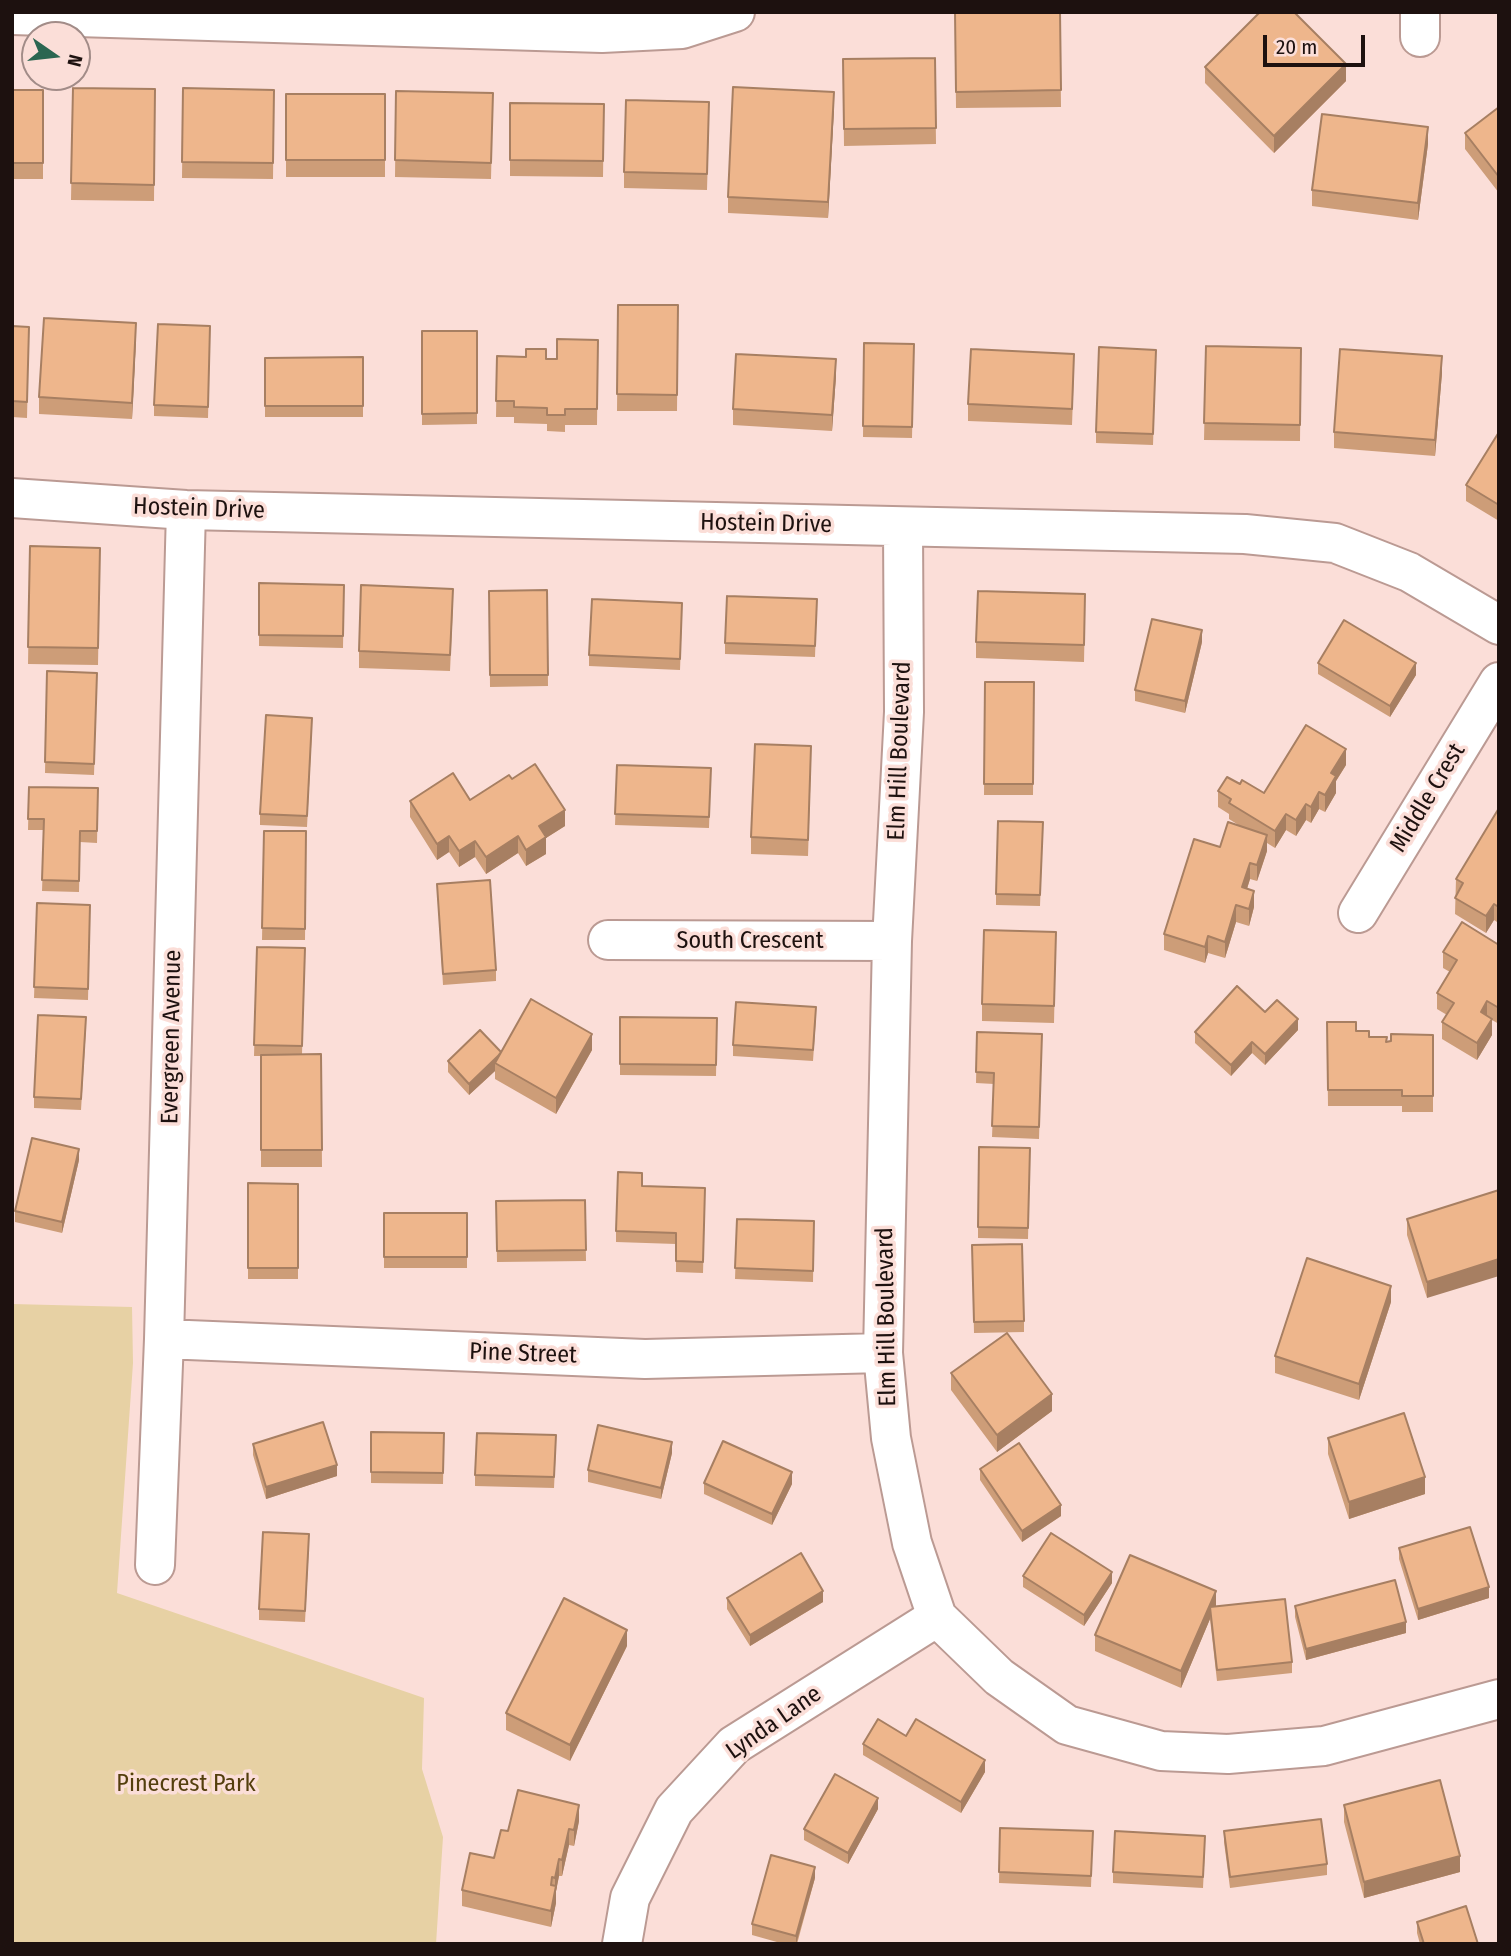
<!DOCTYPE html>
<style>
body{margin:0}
#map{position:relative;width:1511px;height:1956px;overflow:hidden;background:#fbded8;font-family:"Fira Sans Condensed",sans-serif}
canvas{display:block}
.frame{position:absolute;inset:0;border:14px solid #1d110f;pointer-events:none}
.north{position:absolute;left:21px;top:21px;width:70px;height:70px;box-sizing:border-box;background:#fbded8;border:2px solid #a28c88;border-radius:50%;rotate:104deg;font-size:19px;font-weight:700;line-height:28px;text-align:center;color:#1d110f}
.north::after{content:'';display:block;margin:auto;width:24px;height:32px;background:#2b6651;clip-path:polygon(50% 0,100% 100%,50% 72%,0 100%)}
.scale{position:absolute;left:1263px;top:35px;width:102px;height:32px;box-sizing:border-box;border:4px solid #1d110f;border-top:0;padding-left:9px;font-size:21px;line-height:24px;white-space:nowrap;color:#1d110f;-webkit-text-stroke:5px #fbded8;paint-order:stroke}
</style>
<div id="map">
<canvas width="1511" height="1956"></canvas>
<div class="frame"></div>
<div class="north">N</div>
<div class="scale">20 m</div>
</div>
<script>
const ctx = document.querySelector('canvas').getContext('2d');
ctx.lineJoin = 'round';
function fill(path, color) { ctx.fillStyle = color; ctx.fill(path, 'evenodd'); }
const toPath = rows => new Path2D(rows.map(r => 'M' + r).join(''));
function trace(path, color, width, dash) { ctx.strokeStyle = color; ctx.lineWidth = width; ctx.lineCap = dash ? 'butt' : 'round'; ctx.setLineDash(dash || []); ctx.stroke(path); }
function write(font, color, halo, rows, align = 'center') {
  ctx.font = font + ' "Fira Sans Condensed",sans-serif'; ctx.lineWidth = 7; ctx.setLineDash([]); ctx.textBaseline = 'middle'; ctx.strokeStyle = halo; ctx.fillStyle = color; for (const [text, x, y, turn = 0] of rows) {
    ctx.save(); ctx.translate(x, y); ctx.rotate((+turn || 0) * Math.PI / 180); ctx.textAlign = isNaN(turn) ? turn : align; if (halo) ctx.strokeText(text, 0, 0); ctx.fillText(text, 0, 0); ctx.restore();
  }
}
fill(toPath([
 [12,1304,132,1307,133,1363,117,1593,424,1698,422,1769,443,1837,436,1944,12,1944]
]), '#e7d1a4');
const minor = toPath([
 [1420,12,1420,37],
 [12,15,602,33,682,29,735,12],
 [12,498,186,510,1245,534,1335,543,1409,572,1499,625],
 [903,527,904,712,892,941,883,1353,891,1438,912,1543,937,1617,999,1677,1067,1725,1161,1751,1228,1754,1324,1746,1499,1699],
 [1358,913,1499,682],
 [608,940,892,941],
 [164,1339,645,1359,883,1353],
 [155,1565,164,1339,186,510],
 [622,1944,630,1898,674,1810,734,1745,937,1617]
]);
trace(minor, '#bb9a93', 42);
trace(minor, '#fff', 38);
fill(toPath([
 [955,12,1060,12,1061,107,956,108],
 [935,58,936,144,844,146,843,59],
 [1205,67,1346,81,1274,153,1205,83],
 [73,88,155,89,154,201,71,200],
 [183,88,274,90,273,179,182,178],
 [12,90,43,90,43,179,12,179],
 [396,91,493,93,491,179,395,177],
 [286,94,385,94,385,177,286,177],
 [510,103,604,104,603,177,510,176],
 [1499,107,1499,193,1465,149,1465,133],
 [834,108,828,218,728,213,728,197],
 [709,119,707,190,624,188,624,172],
 [1428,144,1418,220,1312,206,1312,190],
 [618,305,678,305,677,411,617,411],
 [12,326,29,327,27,418,12,417],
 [422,331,477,331,477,424,422,425],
 [210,337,208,418,154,416,154,405],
 [136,339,132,419,39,414,39,397],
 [598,340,597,425,565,425,565,432,547,431,547,424,514,423,514,417,496,417,497,356,557,359],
 [864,343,914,344,912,438,863,437],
 [1206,346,1301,348,1300,441,1204,440],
 [1156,350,1153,445,1096,443,1096,432],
 [363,357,363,417,265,417,265,358],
 [1074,370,1072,425,968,421,968,404],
 [1442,373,1435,456,1334,448,1334,432],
 [836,376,832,431,733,425,733,409],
 [1499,432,1499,521,1466,501,1466,485],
 [30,546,100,548,98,665,28,664],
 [259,583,344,585,343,648,259,646],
 [547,590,548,686,490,687,489,591],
 [817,599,815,657,725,654,725,643],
 [453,605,450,671,359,668,359,651],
 [1085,611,1084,662,976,658,976,642],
 [682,614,680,670,589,666,589,655],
 [1202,642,1185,713,1135,701,1135,690],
 [1318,663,1416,675,1390,717,1318,674],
 [47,671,97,673,94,775,45,773],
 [985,682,1034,682,1033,795,984,795],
 [312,729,307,827,260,825,260,814],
 [811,763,808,856,751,854,751,837],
 [617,765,711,768,709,828,615,825],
 [1346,765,1336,781,1336,793,1325,812,1319,809,1311,823,1306,820,1296,836,1286,830,1275,848,1267,843,1267,851,1257,881,1250,879,1247,889,1254,907,1249,926,1236,922,1225,958,1208,953,1205,963,1164,950,1164,934,1220,847,1240,826,1229,819,1229,814,1218,807,1218,791,1240,784,1264,793],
 [512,779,565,826,546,838,546,854,526,866,518,853,486,874,475,857,459,867,449,852,437,860,410,817,410,801,470,800],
 [29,787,98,788,97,843,80,842,79,892,42,891,44,830,28,830],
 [1499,808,1497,922,1494,920,1486,933,1455,914,1456,879],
 [1043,822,1040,906,996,905,996,894],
 [264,831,306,831,305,940,262,940],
 [437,884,496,970,496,981,443,985],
 [37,903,90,905,88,1000,34,998],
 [1056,932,1054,1023,982,1021,982,1004],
 [1499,945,1499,1024,1492,1020,1492,1035,1477,1060,1442,1039,1442,1022,1447,1015,1437,1009,1437,993,1450,972,1443,968,1443,952],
 [257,947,305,948,302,1054,321,1054,322,1167,261,1167,261,1056,254,1056],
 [1265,1012,1298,1030,1265,1065,1252,1053,1231,1076,1195,1043,1195,1032],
 [620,1017,717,1018,716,1076,620,1075],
 [816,1018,813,1061,733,1056,733,1045],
 [1327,1022,1369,1037,1387,1041,1433,1035,1433,1112,1402,1112,1402,1106,1328,1106],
 [86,1028,81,1110,34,1108,34,1097],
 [977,1032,1042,1034,1039,1139,992,1137,994,1084,976,1083],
 [592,1050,556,1114,495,1079,495,1071,469,1095,448,1072,448,1061,501,1052],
 [1030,1148,1028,1239,978,1238,978,1227],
 [79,1160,62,1233,15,1222,15,1211],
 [248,1183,298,1184,298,1279,248,1279],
 [642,1186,705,1199,703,1273,676,1272,676,1244,616,1242,616,1231],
 [1499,1190,1427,1298,1407,1235,1407,1219],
 [585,1200,586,1261,497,1262,496,1201],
 [384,1213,467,1213,467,1268,384,1268],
 [737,1219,814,1221,813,1282,735,1279],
 [972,1245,1024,1321,1024,1332,974,1333],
 [1391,1302,1359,1400,1275,1373,1275,1356],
 [951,1373,1052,1411,997,1452,951,1390],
 [371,1432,444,1433,443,1484,371,1483],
 [1328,1438,1425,1494,1349,1519,1328,1454],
 [253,1444,337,1476,266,1499,253,1455],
 [556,1446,554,1488,475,1486,475,1475],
 [672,1453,661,1499,588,1482,588,1470],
 [980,1469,1061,1516,1022,1542,980,1480],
 [704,1483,792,1484,772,1525,704,1494],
 [309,1545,305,1622,259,1620,259,1609],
 [1399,1548,1489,1598,1418,1620,1399,1559],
 [1023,1576,1112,1583,1084,1626,1023,1587],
 [727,1598,823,1602,750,1646,727,1609],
 [1295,1606,1406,1633,1306,1660,1295,1617],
 [1216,1607,1292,1662,1292,1673,1217,1681,1210,1619,1181,1688,1095,1651,1095,1635],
 [627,1646,570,1761,506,1730,506,1713],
 [906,1736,985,1772,961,1813,863,1755,863,1744],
 [1344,1805,1460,1872,1364,1898,1344,1822],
 [878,1809,848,1864,804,1840,804,1829],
 [579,1821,574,1846,569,1845,562,1876,559,1876,556,1891,556,1903,551,1927,462,1906,462,1890,494,1858,508,1831],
 [1000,1828,1093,1831,1091,1887,999,1883],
 [1224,1831,1327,1864,1327,1875,1230,1888,1224,1842],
 [1205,1847,1203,1888,1113,1883,1113,1872],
 [815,1878,797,1944,784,1944,752,1935,752,1924],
 [1417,1922,1478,1944,1420,1944,1417,1933]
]), '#cd9d78');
fill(toPath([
 [1346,64,1346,81,1274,153,1274,136],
 [834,92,834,108,828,218,828,202],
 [1428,127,1428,144,1418,220,1418,203],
 [136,323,136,339,132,419,132,403],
 [1442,356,1442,373,1435,456,1435,440],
 [836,359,836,376,832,431,832,415],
 [1202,630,1202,642,1185,713,1185,701],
 [1416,663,1416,675,1390,717,1390,706],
 [1346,749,1346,765,1336,781,1336,793,1325,812,1325,795,1331,773],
 [1319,792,1319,809,1311,823,1311,807],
 [1306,804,1306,820,1296,836,1296,820],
 [565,810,565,826,546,838,546,854,526,866,526,850,539,826],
 [1286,814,1286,830,1275,848,1275,831],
 [1267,835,1267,851,1257,881,1257,865],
 [449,836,449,852,437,860,437,844],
 [518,836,518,853,486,874,486,857],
 [475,841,475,857,459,867,459,851],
 [1250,863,1250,879,1242,904,1242,887],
 [1254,891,1254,907,1249,926,1249,909],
 [1499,903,1499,919,1497,922,1497,906],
 [1494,904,1494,920,1486,933,1486,916],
 [1236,905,1236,922,1225,958,1225,942],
 [1208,936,1208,953,1205,963,1205,947],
 [1487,1001,1487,1017,1481,1012],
 [1298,1019,1298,1030,1265,1065,1265,1054],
 [1492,1019,1492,1035,1477,1060,1477,1043],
 [592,1034,592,1050,556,1114,556,1098],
 [1252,1042,1252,1053,1231,1076,1231,1065],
 [502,1053,495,1063,495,1071,469,1095,469,1084],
 [79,1149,79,1160,62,1233,62,1222],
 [1499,1259,1499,1276,1427,1298,1427,1282],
 [1391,1286,1391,1302,1359,1400,1359,1384],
 [1052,1394,1052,1411,997,1452,997,1435],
 [672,1442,672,1453,661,1499,661,1488],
 [337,1465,337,1476,266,1499,266,1487],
 [792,1472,792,1484,772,1525,772,1514],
 [1425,1477,1425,1494,1349,1519,1349,1502],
 [1061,1505,1061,1516,1022,1542,1022,1531],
 [1112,1572,1112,1583,1084,1626,1084,1615],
 [1489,1587,1489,1598,1418,1620,1418,1609],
 [823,1591,823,1602,750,1646,750,1635],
 [1216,1591,1216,1607,1210,1607,1210,1619,1181,1688,1181,1671],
 [1406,1622,1406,1633,1306,1660,1306,1649],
 [627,1630,627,1646,570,1761,570,1745],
 [985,1760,985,1772,961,1813,961,1802],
 [878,1798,878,1809,848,1864,848,1853],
 [579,1805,579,1821,574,1846,574,1830],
 [569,1829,569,1845,562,1876,562,1860],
 [1460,1856,1460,1872,1364,1898,1364,1882],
 [559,1859,559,1876,556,1891,556,1903,551,1927,551,1911,555,1890,555,1878],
 [815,1867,815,1878,796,1944,796,1936]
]), '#a77f62');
const building = toPath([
 [955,12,1060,12,1061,90,956,92,955,12],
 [1260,12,1294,12,1346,64,1274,136,1205,67,1260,12],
 [935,58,936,128,844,129,843,59,935,58],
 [733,87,834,92,828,202,728,197,733,87],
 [73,88,155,89,154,185,71,183,73,88],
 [183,88,274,90,273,163,182,162,183,88],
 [12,90,43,90,43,163,12,163,12,90],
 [396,91,493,93,491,163,395,160,396,91],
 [286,94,385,94,385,160,286,160,286,94],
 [626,100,709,102,707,174,624,172,626,100],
 [510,103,604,104,603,161,510,160,510,103],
 [1499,107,1499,177,1465,133,1499,107],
 [1322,114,1428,127,1418,203,1312,190,1322,114],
 [618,305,678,305,677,395,617,394,618,305],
 [44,318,136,323,132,403,39,397,44,318],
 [158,324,210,326,208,407,154,405,158,324],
 [12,326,29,327,27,402,12,401,12,326],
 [422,331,477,331,477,413,422,414,422,331],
 [557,339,598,340,597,409,565,409,565,415,547,415,547,408,514,407,514,401,496,401,497,356,526,357,526,349,546,349,546,359,557,359,557,339],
 [864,343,914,344,912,427,863,426,864,343],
 [1206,346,1301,348,1300,425,1204,423,1206,346],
 [1099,347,1156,350,1153,434,1096,432,1099,347],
 [971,349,1074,354,1072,409,968,404,971,349],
 [1340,349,1442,356,1435,440,1334,432,1340,349],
 [736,354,836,359,832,415,733,409,736,354],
 [363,357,363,406,265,406,265,358,363,357],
 [1499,432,1499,505,1466,485,1499,432],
 [30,546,100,548,98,648,28,647,30,546],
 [259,583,344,585,343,636,259,635,259,583],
 [361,585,453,589,450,655,359,651,361,585],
 [547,590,548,675,490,675,489,591,547,590],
 [978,591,1085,594,1084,645,976,642,978,591],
 [727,596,817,599,815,646,725,643,727,596],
 [592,599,682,603,680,659,589,655,592,599],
 [1152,619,1202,630,1185,701,1135,690,1152,619],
 [1344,620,1416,663,1390,706,1318,663,1344,620],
 [47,671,97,673,94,764,45,762,47,671],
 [985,682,1034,682,1033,784,984,784,985,682],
 [266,715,312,718,307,816,260,814,266,715],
 [1306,725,1346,749,1331,773,1336,776,1325,795,1319,792,1311,807,1306,804,1296,820,1286,814,1275,831,1229,803,1231,799,1218,791,1227,777,1240,784,1242,780,1264,793,1306,725],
 [755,744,811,746,808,840,751,837,755,744],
 [535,764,565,810,539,826,546,837,526,850,518,836,486,857,475,841,459,851,449,836,437,844,410,801,453,773,470,800,509,775,512,779,535,764],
 [617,765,711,768,709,817,615,814,617,765],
 [29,787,98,788,97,831,80,831,79,881,42,880,44,819,28,819,29,787],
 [1499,808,1499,903,1497,906,1494,904,1486,916,1455,898,1463,883,1456,879,1499,808],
 [998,821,1043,822,1040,895,996,894,998,821],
 [1228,822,1267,835,1257,865,1250,863,1242,887,1254,891,1249,909,1236,905,1225,942,1208,936,1205,947,1164,934,1194,839,1220,847,1228,822],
 [264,831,306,831,305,929,262,928,264,831],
 [490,880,496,970,443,974,437,884,490,880],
 [37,903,90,905,88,989,34,987,37,903],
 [1462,922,1499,945,1499,1008,1487,1001,1481,1012,1492,1019,1477,1043,1442,1022,1454,1003,1437,993,1457,960,1443,952,1462,922],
 [984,930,1056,932,1054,1006,982,1004,984,930],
 [257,947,305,948,302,1046,254,1045,257,947],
 [1237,986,1265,1012,1277,1000,1298,1019,1265,1054,1252,1042,1231,1065,1195,1032,1237,986],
 [531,999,592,1034,556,1098,495,1063,531,999],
 [736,1002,816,1007,813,1050,733,1045,736,1002],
 [38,1015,86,1017,81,1099,34,1097,38,1015],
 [620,1017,717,1018,716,1065,620,1064,620,1017],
 [1327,1022,1356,1022,1356,1031,1369,1031,1369,1037,1387,1037,1386,1042,1391,1041,1391,1034,1433,1035,1433,1096,1402,1096,1402,1090,1328,1090,1327,1022],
 [480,1030,501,1052,498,1056,469,1084,448,1061,480,1030],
 [977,1032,1042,1034,1039,1127,992,1126,994,1073,976,1072,977,1032],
 [321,1054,322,1150,261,1150,261,1055,321,1054],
 [32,1138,79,1149,62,1222,15,1211,32,1138],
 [979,1147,1030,1148,1028,1228,978,1227,979,1147],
 [618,1172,642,1173,642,1186,705,1188,703,1262,676,1261,676,1233,616,1231,618,1172],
 [248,1183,298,1184,298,1268,248,1268,248,1183],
 [1499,1190,1499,1259,1427,1282,1407,1219,1499,1190],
 [585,1200,586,1250,497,1251,496,1201,585,1200],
 [384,1213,467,1213,467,1257,384,1257,384,1213],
 [737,1219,814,1221,813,1271,735,1268,737,1219],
 [1022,1244,1024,1321,974,1322,972,1245,1022,1244],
 [1307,1258,1391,1286,1359,1384,1275,1356,1307,1258],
 [1007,1333,1052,1394,997,1435,951,1373,1007,1333],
 [1404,1413,1425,1477,1349,1502,1328,1438,1404,1413],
 [323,1422,337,1465,266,1487,253,1444,323,1422],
 [598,1425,672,1442,661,1488,588,1470,598,1425],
 [371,1432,444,1433,443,1473,371,1472,371,1432],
 [477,1433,556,1435,554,1477,475,1475,477,1433],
 [723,1441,792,1472,772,1514,704,1483,723,1441],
 [1019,1443,1061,1505,1022,1531,980,1469,1019,1443],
 [1470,1527,1489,1587,1418,1609,1399,1548,1470,1527],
 [263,1532,309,1534,305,1611,259,1609,263,1532],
 [1051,1533,1112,1572,1084,1615,1023,1576,1051,1533],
 [801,1553,823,1591,750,1635,727,1598,801,1553],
 [1130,1555,1216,1591,1181,1671,1095,1635,1130,1555],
 [1395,1580,1406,1622,1306,1649,1295,1606,1395,1580],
 [564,1598,627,1630,570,1745,506,1713,564,1598],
 [1285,1599,1292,1662,1217,1670,1210,1607,1285,1599],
 [878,1719,906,1736,916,1719,985,1760,961,1802,863,1744,878,1719],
 [835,1774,878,1798,848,1853,804,1829,835,1774],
 [1440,1780,1460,1856,1364,1882,1344,1805,1440,1780],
 [518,1790,579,1805,574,1830,569,1829,562,1860,559,1859,555,1878,552,1877,551,1885,556,1886,551,1911,462,1890,470,1853,494,1858,501,1830,508,1831,518,1790],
 [1321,1819,1327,1864,1230,1877,1224,1831,1321,1819],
 [1000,1828,1093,1831,1091,1876,999,1872,1000,1828],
 [1115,1831,1205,1836,1203,1877,1113,1872,1115,1831],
 [771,1855,815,1867,796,1936,752,1924,771,1855],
 [1466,1906,1478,1944,1424,1944,1417,1922,1466,1906]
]);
fill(building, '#eeb68c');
trace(building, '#a77f62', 2);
write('24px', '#1d110f', '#fbded8', [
 ["Hostein Drive",199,509,2],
 ["Hostein Drive",766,524,1],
 ["Elm Hill Boulevard",900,751,-88],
 ["Middle Crest",1428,798,-59],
 ["South Crescent",750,941],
 ["Evergreen Avenue",172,1037,-89],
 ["Elm Hill Boulevard",887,1317,-91],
 ["Pine Street",523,1354,2],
 ["Lynda Lane",774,1723,-35]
]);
write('24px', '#533e0d', '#fbded8', [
 ["Pinecrest Park",186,1784]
]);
</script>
